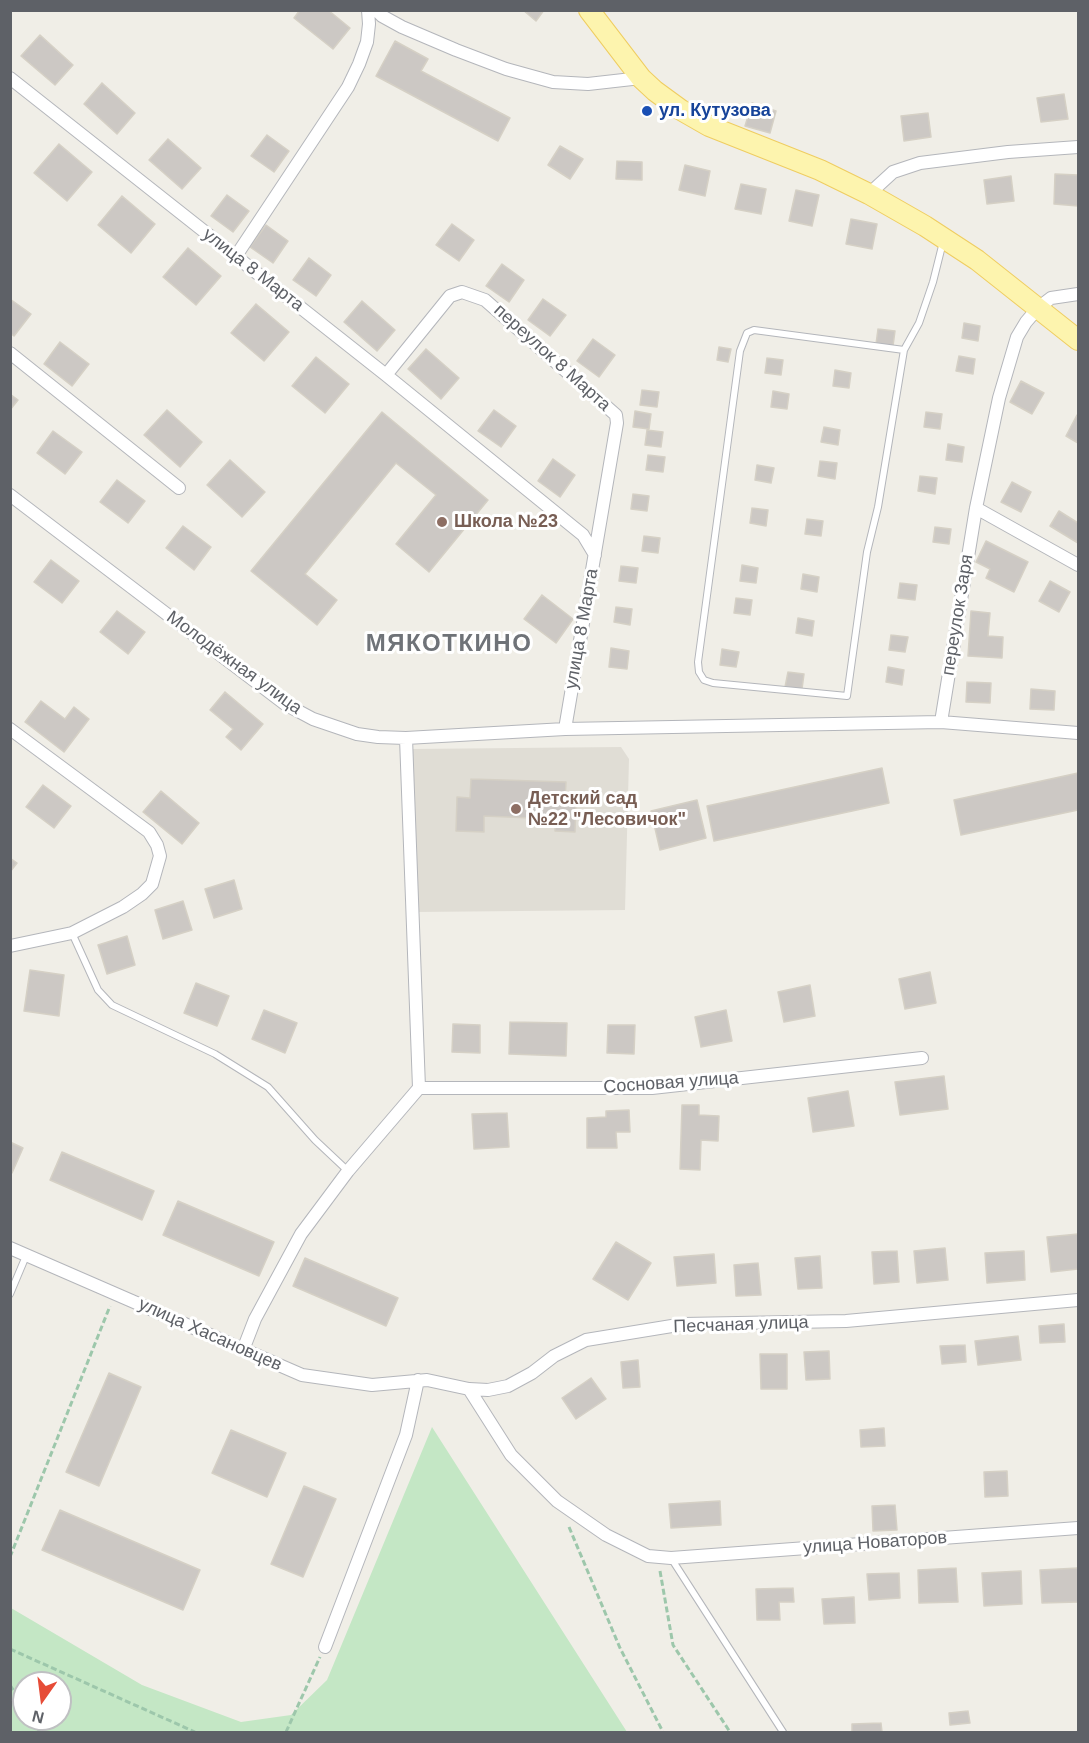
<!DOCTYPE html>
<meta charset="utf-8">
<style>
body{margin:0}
#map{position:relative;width:1089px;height:1743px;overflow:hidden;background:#f0eee7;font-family:Arial,sans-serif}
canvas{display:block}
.frame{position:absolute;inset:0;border:12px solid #5e6167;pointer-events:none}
.north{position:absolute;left:12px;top:1671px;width:60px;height:60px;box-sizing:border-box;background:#fff;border:2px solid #bfc0c2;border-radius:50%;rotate:194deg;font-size:16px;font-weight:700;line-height:24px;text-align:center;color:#5e6167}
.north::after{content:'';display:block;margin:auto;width:21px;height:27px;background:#e64c37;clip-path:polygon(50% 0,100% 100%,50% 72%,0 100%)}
</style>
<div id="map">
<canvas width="1089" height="1743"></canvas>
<div class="frame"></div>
<div class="north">N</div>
</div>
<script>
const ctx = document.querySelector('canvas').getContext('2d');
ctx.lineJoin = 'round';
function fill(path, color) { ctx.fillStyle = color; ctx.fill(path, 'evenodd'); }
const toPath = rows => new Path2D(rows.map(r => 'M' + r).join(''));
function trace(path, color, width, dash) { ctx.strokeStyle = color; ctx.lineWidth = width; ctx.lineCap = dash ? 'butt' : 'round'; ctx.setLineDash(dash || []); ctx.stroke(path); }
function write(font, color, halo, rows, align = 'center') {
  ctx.font = font + ' Arial,sans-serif'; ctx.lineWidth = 6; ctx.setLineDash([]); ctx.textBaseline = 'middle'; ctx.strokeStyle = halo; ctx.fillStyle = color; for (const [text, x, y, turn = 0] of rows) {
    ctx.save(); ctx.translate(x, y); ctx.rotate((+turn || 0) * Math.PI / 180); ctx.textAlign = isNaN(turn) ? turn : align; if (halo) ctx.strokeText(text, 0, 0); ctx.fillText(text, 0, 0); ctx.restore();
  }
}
fill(toPath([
 [621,747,629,759,625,910,417,912,411,749]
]), '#e0ddd5');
fill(toPath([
 [432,1427,627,1732,11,1732,11,1608,142,1685,241,1722,291,1715,327,1680],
 [24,1683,60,1683,60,1719,24,1719]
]), '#c4e7c5');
const building = toPath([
 [300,10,328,10,350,28,333,49,294,18,300,10],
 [523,10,544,10,536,21,523,10],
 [40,35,73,65,55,85,21,56,40,35],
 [395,41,428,59,421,71,510,118,498,141,376,76,395,41],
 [102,83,135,113,117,134,84,104,102,83],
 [1064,94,1068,119,1041,122,1037,98,1064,94],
 [752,103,776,111,770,133,745,126,752,103],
 [928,113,931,137,904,141,901,116,928,113],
 [267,135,289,151,274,172,251,156,267,135],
 [168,139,201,168,182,189,149,160,168,139],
 [59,144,92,172,67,201,34,173,59,144],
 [560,146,583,159,570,179,548,165,560,146],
 [617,161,642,162,642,180,616,179,617,161],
 [685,165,710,171,705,196,679,190,685,165],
 [1055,174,1078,175,1078,206,1054,204,1055,174],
 [1011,176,1014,201,987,204,984,180,1011,176],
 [741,184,766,189,761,214,735,209,741,184],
 [796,190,819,195,812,226,789,221,796,190],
 [227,195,249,211,233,232,211,216,227,195],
 [122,196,155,224,131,253,98,225,122,196],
 [851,219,877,224,872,249,846,244,851,219],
 [452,224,474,240,459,261,436,245,452,224],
 [266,225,288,241,273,263,250,247,266,225],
 [188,248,221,276,196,305,163,277,188,248],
 [309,258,331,275,316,296,293,280,309,258],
 [502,264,524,280,509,302,486,286,502,264],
 [10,299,31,314,14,336,10,333,10,299],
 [543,299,566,315,550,336,528,320,543,299],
 [362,301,395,330,377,351,344,322,362,301],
 [256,304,289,332,264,361,231,333,256,304],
 [964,323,980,326,978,341,962,338,964,323],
 [878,329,895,331,893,346,876,344,878,329],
 [593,339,615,355,599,377,577,361,593,339],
 [60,342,89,364,72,386,44,364,60,342],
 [719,347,731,349,728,362,717,360,719,347],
 [426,349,459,378,441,399,408,369,426,349],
 [959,356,975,359,973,374,956,371,959,356],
 [316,357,349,384,325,413,292,386,316,357],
 [767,358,783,360,781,375,765,373,767,358],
 [835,370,851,373,849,388,833,386,835,370],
 [1021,381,1044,393,1032,414,1010,402,1021,381],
 [642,390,659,392,657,407,640,405,642,390],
 [773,391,789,394,787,409,771,407,773,391],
 [10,394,18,400,10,410,10,394],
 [167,410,202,442,180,467,144,435,167,410],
 [494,410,516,426,501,447,478,431,494,410],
 [635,411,651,414,649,429,633,427,635,411],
 [382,412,488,500,429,572,396,544,436,495,396,463,305,574,337,600,317,625,251,571,382,412],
 [926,412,942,414,940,429,924,427,926,412],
 [1077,415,1078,415,1078,443,1066,436,1077,415],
 [824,427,840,430,838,445,821,442,824,427],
 [647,430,663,432,661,447,645,445,647,430],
 [53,431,82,452,65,474,37,453,53,431],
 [948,444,964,447,962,462,946,460,948,444],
 [648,455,665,457,663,472,646,470,648,455],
 [553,459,575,475,560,497,538,481,553,459],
 [230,460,265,492,242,517,207,485,230,460],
 [820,461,837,463,835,479,818,476,820,461],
 [757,465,774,468,771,483,755,480,757,465],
 [920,476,937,478,935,494,918,491,920,476],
 [117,480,145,501,128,523,100,502,117,480],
 [1012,482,1031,492,1021,512,1001,502,1012,482],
 [633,494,649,496,647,511,631,509,633,494],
 [752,508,768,510,766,526,750,523,752,508],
 [1059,511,1078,523,1078,543,1050,526,1059,511],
 [807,519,823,521,821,536,805,534,807,519],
 [183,526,211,547,194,570,166,548,183,526],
 [935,527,951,529,949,544,933,542,935,527],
 [644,536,660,538,658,553,642,551,644,536],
 [986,541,1028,562,1014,592,986,578,990,569,976,562,986,541],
 [51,560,79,581,62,603,34,582,51,560],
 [742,565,758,568,756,583,740,581,742,565],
 [621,566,638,568,636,583,619,581,621,566],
 [803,574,819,577,817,592,801,589,803,574],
 [1050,581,1070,592,1059,612,1039,601,1050,581],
 [900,583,917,585,915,600,898,598,900,583],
 [542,595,573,619,556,643,524,619,542,595],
 [736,598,752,600,750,615,734,613,736,598],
 [616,607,632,609,630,625,614,622,616,607],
 [117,611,145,632,128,654,100,632,117,611],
 [971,611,990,613,988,636,1003,637,1002,658,968,656,971,611],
 [798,618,814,621,812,636,796,633,798,618],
 [891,635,908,637,905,652,889,650,891,635],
 [611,648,629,651,627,669,609,667,611,648],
 [722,649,739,652,736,667,720,665,722,649],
 [888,667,904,670,902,685,886,682,888,667],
 [788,672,804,674,802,689,785,687,788,672],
 [967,682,991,683,990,703,966,702,967,682],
 [1031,689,1055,691,1054,710,1030,709,1031,689],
 [225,692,263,724,241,750,226,737,233,729,210,710,225,692],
 [41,701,65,719,74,707,89,719,64,752,25,722,41,701],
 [882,768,889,803,714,841,707,806,882,768],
 [1078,773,1078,810,961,835,954,800,1078,773],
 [471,779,566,782,565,801,576,801,575,832,555,831,555,819,484,816,484,832,456,831,457,797,470,798,471,779],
 [43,785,71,806,54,828,26,807,43,785],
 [161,791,199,823,182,844,143,812,161,791],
 [697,800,706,838,660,850,651,811,697,800],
 [10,858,17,863,10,872,10,858],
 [234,880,242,909,214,918,205,889,234,880],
 [183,901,192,930,163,939,155,910,183,901],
 [127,936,135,965,107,974,98,945,127,936],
 [30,970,64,975,59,1016,24,1011,30,970],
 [930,972,936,1003,905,1009,899,979,930,972],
 [196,983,229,996,217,1026,184,1013,196,983],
 [810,985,815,1016,784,1022,778,992,810,985],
 [264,1010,297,1023,285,1053,252,1039,264,1010],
 [726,1010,732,1041,701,1047,695,1017,726,1010],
 [510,1022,567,1023,566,1056,509,1054,510,1022],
 [453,1024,480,1025,480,1053,452,1052,453,1024],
 [608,1025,635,1025,634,1054,607,1053,608,1025],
 [944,1076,948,1109,900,1115,895,1082,944,1076],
 [848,1091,854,1126,813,1132,808,1098,848,1091],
 [682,1105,699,1105,699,1115,719,1116,718,1141,701,1140,700,1170,680,1169,682,1105],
 [629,1110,630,1132,616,1132,617,1148,587,1148,587,1118,606,1117,606,1111,629,1110],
 [507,1113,509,1147,474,1149,472,1114,507,1113],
 [10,1142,23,1148,12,1173,10,1172,10,1142],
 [62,1152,154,1191,142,1220,50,1180,62,1152],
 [178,1201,274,1242,259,1276,163,1235,178,1201],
 [1078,1234,1078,1269,1051,1272,1047,1237,1078,1234],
 [616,1242,651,1263,628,1300,593,1279,616,1242],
 [945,1248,948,1280,917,1283,914,1251,945,1248],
 [897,1251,899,1282,874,1284,872,1252,897,1251],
 [1024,1251,1025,1280,987,1283,985,1253,1024,1251],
 [714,1254,716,1283,677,1286,674,1257,714,1254],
 [820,1256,822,1288,798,1289,795,1258,820,1256],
 [305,1258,398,1298,386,1326,293,1286,305,1258],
 [758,1263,761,1295,736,1296,734,1265,758,1263],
 [1064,1324,1065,1342,1040,1343,1039,1326,1064,1324],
 [1018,1336,1021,1360,978,1365,975,1341,1018,1336],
 [965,1345,966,1362,942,1364,940,1346,965,1345],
 [829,1351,830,1379,806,1380,804,1352,829,1351],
 [760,1354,787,1354,787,1389,761,1389,760,1354],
 [638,1360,640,1387,623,1388,621,1362,638,1360],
 [109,1373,141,1387,99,1486,66,1472,109,1373],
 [591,1378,606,1399,576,1419,562,1398,591,1378],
 [884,1428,885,1446,861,1447,860,1430,884,1428],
 [231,1430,286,1453,267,1497,212,1473,231,1430],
 [1007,1471,1008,1496,985,1497,984,1472,1007,1471],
 [304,1486,336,1499,303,1577,271,1564,304,1486],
 [720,1501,721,1525,671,1528,669,1504,720,1501],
 [895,1505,897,1530,873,1531,872,1506,895,1505],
 [60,1510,200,1570,183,1610,42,1550,60,1510],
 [956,1568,958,1602,919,1603,918,1570,956,1568],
 [1078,1568,1078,1602,1042,1603,1040,1570,1078,1568],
 [1021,1571,1022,1604,984,1606,982,1573,1021,1571],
 [899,1573,900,1598,869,1600,867,1574,899,1573],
 [793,1588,794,1602,779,1602,780,1620,757,1620,756,1589,793,1588],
 [854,1597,855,1623,824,1624,822,1599,854,1597],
 [968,1711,970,1723,950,1725,949,1713,968,1711],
 [881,1723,882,1732,852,1732,852,1724,881,1723]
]);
fill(building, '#ccc8c4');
trace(building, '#d5d0c5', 1.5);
const service = toPath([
 [904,350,754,330,747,333,740,351,698,662,699,672,704,680,713,683,847,696,867,552,878,507,904,350,919,323,933,282,943,242],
 [72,933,98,990,112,1005,215,1054,268,1087,315,1140,348,1171],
 [10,1294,26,1256],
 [671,1558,783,1732]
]);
const minor = toPath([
 [376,10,382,16,402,27,456,50,506,69,553,82,588,84,641,78],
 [10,78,386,375,583,535,595,555],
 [869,194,893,172,920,163,1008,152,1078,147],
 [236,256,348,87,359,64,367,42,369,24,368,10],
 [10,353,179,488],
 [386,375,450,296,462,292,485,300,616,415,617,423,565,729],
 [10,495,285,704,313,719,357,734,378,737,406,738,565,729,941,722,1078,733],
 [976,508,1078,565],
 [941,722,976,508,999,398,1017,337,1026,322,1038,308,1051,298,1078,294],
 [10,729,149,832,157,845,160,856,152,884,142,894,123,907,72,933,10,946],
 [419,1088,652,1088,922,1058],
 [10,1248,302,1375,372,1385,427,1380,469,1389,488,1390,508,1386,532,1373,554,1356,586,1340,684,1324,846,1321,1078,1300],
 [243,1350,255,1319,301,1234,348,1171,419,1088,406,738],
 [469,1389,511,1455,557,1501,606,1535,648,1556,671,1558,1078,1528],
 [325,1647,406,1435,418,1380]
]);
const primary = toPath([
 [589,10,641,78,655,91,681,110,709,126,820,170,869,194,925,226,977,260,1078,340]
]);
trace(service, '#b4b6bb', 8);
trace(minor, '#b4b6bb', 14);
trace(primary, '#efcd61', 22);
trace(toPath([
 [569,1527,620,1648,663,1732],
 [10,1557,110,1306],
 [660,1571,673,1645,730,1732],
 [10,1649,195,1732],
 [10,1685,24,1707],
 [32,1719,40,1732],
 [286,1732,320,1657]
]), '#9dc7ab', 3, [6, 3]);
trace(service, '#fff', 6);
trace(minor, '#fff', 12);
trace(primary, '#fdf4ae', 20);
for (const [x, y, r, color] of [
 [647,111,6,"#1a4fb4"],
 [442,522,6,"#8d6e63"],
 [516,809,6,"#8d6e63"]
]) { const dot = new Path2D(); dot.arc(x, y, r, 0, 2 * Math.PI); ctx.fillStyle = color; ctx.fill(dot); trace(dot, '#fff', 2); }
write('bold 18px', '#164399', '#fff', [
 ["ул. Кутузова",659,111]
], 'left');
write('18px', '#5e6167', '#fff', [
 ["улица 8 Марта",253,270,38],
 ["переулок 8 Марта",552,358,42],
 ["переулок Заря",958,615,-81],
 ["улица 8 Марта",582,629,-80],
 ["Молодёжная улица",234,663,36],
 ["Сосновая улица",671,1083,-4],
 ["Песчаная улица",741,1325,-2],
 ["улица Хасановцев",210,1335,24],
 ["улица Новаторов",875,1543,-4]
]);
write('bold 18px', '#785e54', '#fff', [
 ["Школа №23",454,522],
 ["Детский сад",528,799],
 ["№22 \"Лесовичок\"",528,820]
], 'left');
ctx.letterSpacing = '1.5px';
write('bold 24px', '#6f7378', '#fff', [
 ["МЯКОТКИНО",449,644]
]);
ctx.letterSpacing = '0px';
</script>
